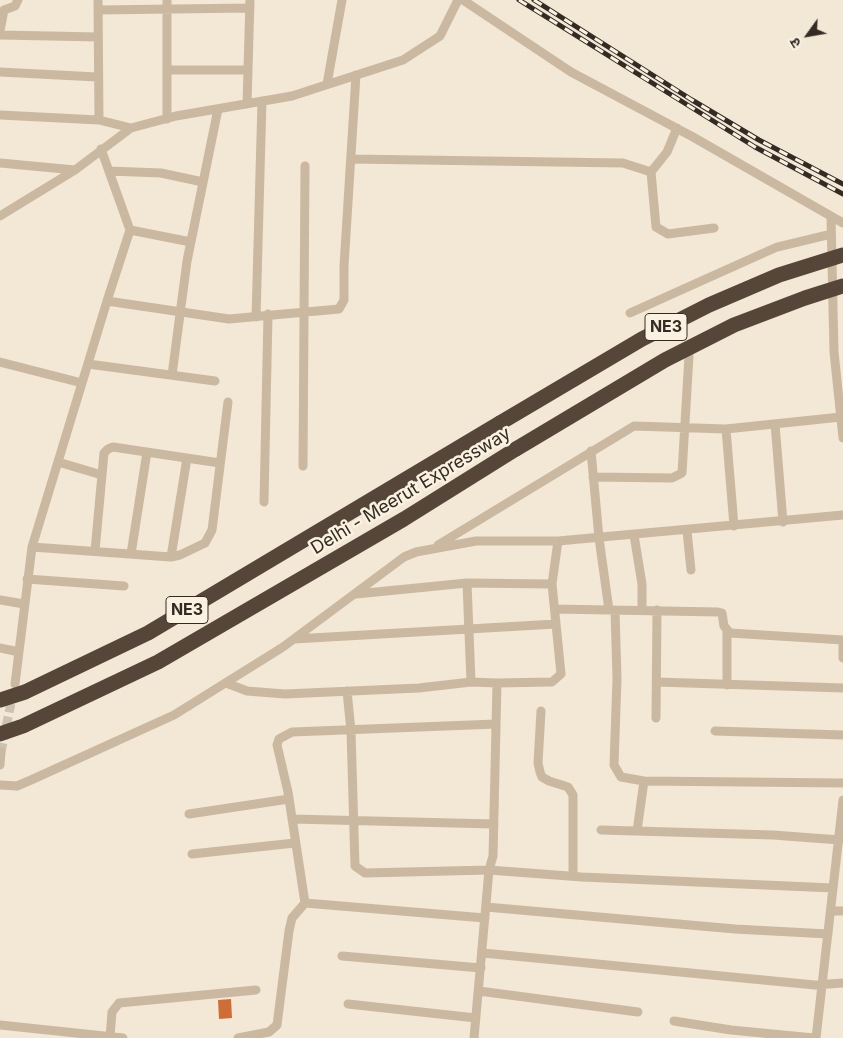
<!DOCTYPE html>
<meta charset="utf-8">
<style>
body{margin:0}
#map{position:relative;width:843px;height:1038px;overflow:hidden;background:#f2e8d5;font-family:Inter,"Noto Sans Devanagari",sans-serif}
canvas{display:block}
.north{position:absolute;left:783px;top:10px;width:50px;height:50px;-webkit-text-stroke:4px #faf1e1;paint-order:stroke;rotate:238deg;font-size:14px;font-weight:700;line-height:20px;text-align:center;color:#342b24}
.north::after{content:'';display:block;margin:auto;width:18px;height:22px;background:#342b24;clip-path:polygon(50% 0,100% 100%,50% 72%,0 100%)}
</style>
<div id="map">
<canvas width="843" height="1038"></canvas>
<div class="north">उ</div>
</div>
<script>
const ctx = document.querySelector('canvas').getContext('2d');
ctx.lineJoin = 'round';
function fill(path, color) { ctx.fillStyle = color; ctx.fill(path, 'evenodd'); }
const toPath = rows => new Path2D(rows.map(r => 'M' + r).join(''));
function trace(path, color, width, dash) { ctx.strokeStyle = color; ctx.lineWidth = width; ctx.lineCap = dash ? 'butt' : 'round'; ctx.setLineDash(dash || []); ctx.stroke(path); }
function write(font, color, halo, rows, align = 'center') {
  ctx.font = font + ' Inter,sans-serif'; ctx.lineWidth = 5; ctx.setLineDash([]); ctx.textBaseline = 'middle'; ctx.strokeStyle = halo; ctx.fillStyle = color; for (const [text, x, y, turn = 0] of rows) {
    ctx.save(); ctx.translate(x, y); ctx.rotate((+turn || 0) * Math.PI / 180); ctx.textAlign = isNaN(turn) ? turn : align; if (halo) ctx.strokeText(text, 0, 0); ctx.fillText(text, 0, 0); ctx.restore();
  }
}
fill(toPath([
 [231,999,232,1018,219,1019,218,1000]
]), '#cf6d36');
trace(toPath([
 [1,752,13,693]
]), '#ccc2b2', 9, [9, 4.5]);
trace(toPath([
 [98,0,99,120,131,128],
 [463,0,571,72,693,137,843,223],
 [98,10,250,8],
 [0,31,4,10,15,6,18,0],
 [0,35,98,37],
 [167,70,248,70],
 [0,72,97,77],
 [327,84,342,0],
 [247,104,250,0],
 [0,115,99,120],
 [167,119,167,0],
 [677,128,667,152,651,172,656,227,668,234,714,228],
 [352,159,623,163,651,172],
 [0,163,75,170],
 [109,171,161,173,203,182],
 [0,216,75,170,131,128,176,116,292,96,403,60,440,36,458,0],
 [831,217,834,352,843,438],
 [130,230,191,242],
 [107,301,229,319,339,309,344,300,344,266,356,75],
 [630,313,777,247,831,234],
 [256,317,262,101],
 [0,362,82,383],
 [88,364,215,381],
 [172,375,187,261,218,109],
 [775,424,783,522],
 [726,429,734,526],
 [591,451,599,538,609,610],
 [58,462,102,475],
 [303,466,305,166],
 [593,477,672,478,682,473,689,356],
 [264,502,268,314],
 [687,531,691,570],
 [634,535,642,584,642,610],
 [438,545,634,426,726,429,841,417],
 [32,547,171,557,180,555,205,543,212,530,228,402],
 [95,551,104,453,108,449,113,447,220,463],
 [131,554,147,452],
 [171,557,187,458],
 [27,579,124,586],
 [467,583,471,682],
 [356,594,467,583,552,584],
 [0,600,24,604],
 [555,609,718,612,722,613,724,626,730,633,843,640],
 [615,610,617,679,614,765,621,777,644,781,843,783],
 [294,639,556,624],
 [843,644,843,658],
 [0,648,19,652],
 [657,682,843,688],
 [226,683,247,691,285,694,419,688,471,682,497,683],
 [15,684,32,547,107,301,130,230,101,149],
 [727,685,727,630],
 [347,691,351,731,355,866,365,873,489,870,582,877,833,888],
 [541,711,538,763,540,772,542,777,549,781,568,787,573,795,573,876],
 [656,718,657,610],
 [715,731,843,735],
 [0,765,1,752],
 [0,785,17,786,31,780,174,715,283,647,404,557,416,552,476,541,558,541],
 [189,814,289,799],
 [292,819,494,824],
 [601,830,773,835,840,840],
 [637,831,644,781],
 [192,854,295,843],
 [486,907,735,929,828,934],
 [831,911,843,911],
 [485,918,305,903,288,792,277,745,279,739,292,732,496,724],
 [483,953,815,985,843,983],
 [342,956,481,968],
 [479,991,638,1012],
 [348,1004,476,1018],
 [674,1021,731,1030,814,1038],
 [0,1025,123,1038],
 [110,1037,112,1012,119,1003,256,990],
 [238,1038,269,1032,277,1025,289,931,292,918,305,903],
 [474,1038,489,870,493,856,497,683,552,682,561,674,552,584,558,541,843,515],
 [816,1038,843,800]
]), '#cab9a0', 9);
trace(toPath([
 [0,700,25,692,148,633,500,423],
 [0,734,23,726,158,662,404,519,516,449]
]), '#56463a', 15);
const rail = toPath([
 [519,0,755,147,843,194],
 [534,0,692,100,759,140,843,184]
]);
trace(rail, '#342b24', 5);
trace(rail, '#faf1e1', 3, [9]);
trace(toPath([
 [500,423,642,339,709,305,779,275,843,255],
 [516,449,665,360,734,325,805,298,843,286]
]), '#56463a', 15);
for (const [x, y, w] of [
 [666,327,42],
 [187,610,42]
]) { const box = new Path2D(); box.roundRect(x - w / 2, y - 13.5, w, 27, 4); ctx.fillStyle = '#faf1e1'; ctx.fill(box); trace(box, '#342b24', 1); }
write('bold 16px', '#342b24', null, [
 ["NE3",666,327],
 ["NE3",187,610]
]);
write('18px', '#342b24', '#faf1e1', [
 ["Delhi - Meerut Expressway",411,491,-31]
]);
</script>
